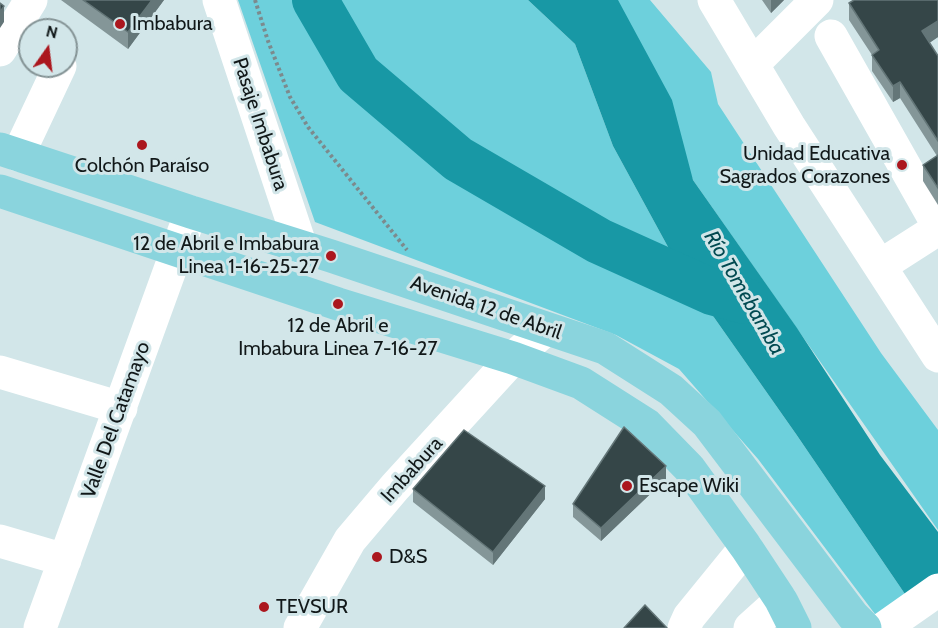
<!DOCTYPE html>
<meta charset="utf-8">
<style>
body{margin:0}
#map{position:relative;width:938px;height:628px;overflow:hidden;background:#d2e6e9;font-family:Cabin,sans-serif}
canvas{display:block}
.north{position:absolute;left:18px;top:18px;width:60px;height:60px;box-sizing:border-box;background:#d2e6e9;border:2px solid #859496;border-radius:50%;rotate:14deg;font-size:16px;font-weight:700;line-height:24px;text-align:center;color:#111819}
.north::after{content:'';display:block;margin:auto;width:21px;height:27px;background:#ab171e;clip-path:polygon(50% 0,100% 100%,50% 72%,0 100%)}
</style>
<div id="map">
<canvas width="938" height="628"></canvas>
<div class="north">N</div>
</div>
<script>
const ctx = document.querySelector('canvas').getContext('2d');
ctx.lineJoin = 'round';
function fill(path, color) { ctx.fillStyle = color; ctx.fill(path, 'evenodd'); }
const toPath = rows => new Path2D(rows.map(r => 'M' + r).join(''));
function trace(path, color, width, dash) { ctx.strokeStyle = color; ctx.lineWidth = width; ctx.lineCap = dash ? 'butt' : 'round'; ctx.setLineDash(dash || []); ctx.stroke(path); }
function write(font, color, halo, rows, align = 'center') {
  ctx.font = font + ' Cabin,sans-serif'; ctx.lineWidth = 6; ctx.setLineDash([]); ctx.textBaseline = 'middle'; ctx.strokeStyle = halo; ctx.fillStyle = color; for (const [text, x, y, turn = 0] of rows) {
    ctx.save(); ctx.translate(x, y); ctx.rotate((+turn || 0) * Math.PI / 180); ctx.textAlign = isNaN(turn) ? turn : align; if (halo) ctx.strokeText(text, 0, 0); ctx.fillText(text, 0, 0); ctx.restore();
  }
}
fill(toPath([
 [238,0,528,0,575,44,613,146,680,269,796,434,907,597,878,618,758,459,679,369,616,335,315,222],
 [616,0,650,0,711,72,718,104,881,353,938,430,938,530,693,180]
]), '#6dd0dc');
fill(toPath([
 [528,0,618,0,672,100,693,180,797,328,880,455,938,532,938,579,907,597,796,434,680,269,613,146,575,44]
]), '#1898a5');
trace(toPath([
 [315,0,358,74,458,159,599,241,712,292,745,301]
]), '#1898a5', 46);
trace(toPath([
 [255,0,268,41,290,97,308,127,407,250]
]), '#7c8a8d', 4, [3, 3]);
trace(toPath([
 [219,0,301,247],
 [714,0,789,126,938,356],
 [831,36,938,225],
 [0,50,31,0],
 [753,64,817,0],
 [18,155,60,66],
 [880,266,938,229],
 [0,372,121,408],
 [0,541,65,560],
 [40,628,191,212],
 [300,628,350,540,395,487,513,358,546,329],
 [684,628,689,617,746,547],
 [750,628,781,600],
 [884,628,938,590]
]), '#fff', 33);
trace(toPath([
 [0,149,191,212,331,256,605,348,671,390,707,423,853,616,865,628],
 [0,191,338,304,513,358,581,383,647,425,689,468,746,547,781,600,795,628]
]), '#8ad4dd', 33);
fill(toPath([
 [61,0,164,0,128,49],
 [762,0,784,0,771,13],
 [849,3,938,37,929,43,938,56,938,205,923,181,923,165,937,156,900,98,893,102,872,71,872,55,849,20],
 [666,479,601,541,573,517,573,504],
 [413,489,545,499,493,565,413,502]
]), '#849698');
fill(toPath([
 [152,0,164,0,128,49,128,32],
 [771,0,784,0,771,13],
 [4,6,4,22,0,28,0,12],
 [938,21,938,37,922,48,922,31],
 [900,82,900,98,893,102,893,86],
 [666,466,666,479,601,541,601,528],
 [545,486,545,499,493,565,493,552]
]), '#647678');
const building = toPath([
 [83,0,152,0,128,32,83,0],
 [854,0,938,0,938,21,922,31,938,56,938,141,900,82,893,86,872,55,879,50,849,3,854,0],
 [0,3,4,6,0,12,0,3],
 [938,155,938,188,923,165,938,155],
 [624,427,666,466,601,528,573,504,624,427],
 [464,430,545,486,493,552,413,489,464,430],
 [645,605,667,628,624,628,645,605]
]);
fill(building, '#354648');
trace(building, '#647678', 1.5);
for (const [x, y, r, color] of [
 [120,24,6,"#ab171e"],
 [142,145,6,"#ab171e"],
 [902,165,6,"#ab171e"],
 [331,256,6,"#ab171e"],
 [338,304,6,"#ab171e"],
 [627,486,6,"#ab171e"],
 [377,557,6,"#ab171e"],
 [264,607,6,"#ab171e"]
]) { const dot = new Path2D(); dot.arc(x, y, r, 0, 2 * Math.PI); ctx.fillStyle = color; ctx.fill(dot); trace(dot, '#d2e6e9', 2); }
write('20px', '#111819', '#d2e6e9', [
 ["Imbabura",132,24],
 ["Unidad Educativa",890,154,"right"],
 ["Sagrados Corazones",890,177,"right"],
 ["Colchón Paraíso",142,166,"center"],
 ["12 de Abril e Imbabura",319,244,"right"],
 ["Linea 1-16-25-27",319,267,"right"],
 ["12 de Abril e",338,326,"center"],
 ["Imbabura Linea 7-16-27",338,349,"center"],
 ["Escape Wiki",639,486],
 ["D&S",389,557],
 ["TEVSUR",276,607]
], 'left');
write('20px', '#111819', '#d2e6e9', [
 ["Pasaje Imbabura",260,124,72],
 ["Avenida 12 de Abril",486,308,19],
 ["Valle Del Catamayo",116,420,-70],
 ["Imbabura",412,470,-48]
]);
write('italic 21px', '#024a51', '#d2e6e9', [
 ["Río Tomebamba",744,293,60]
]);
</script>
